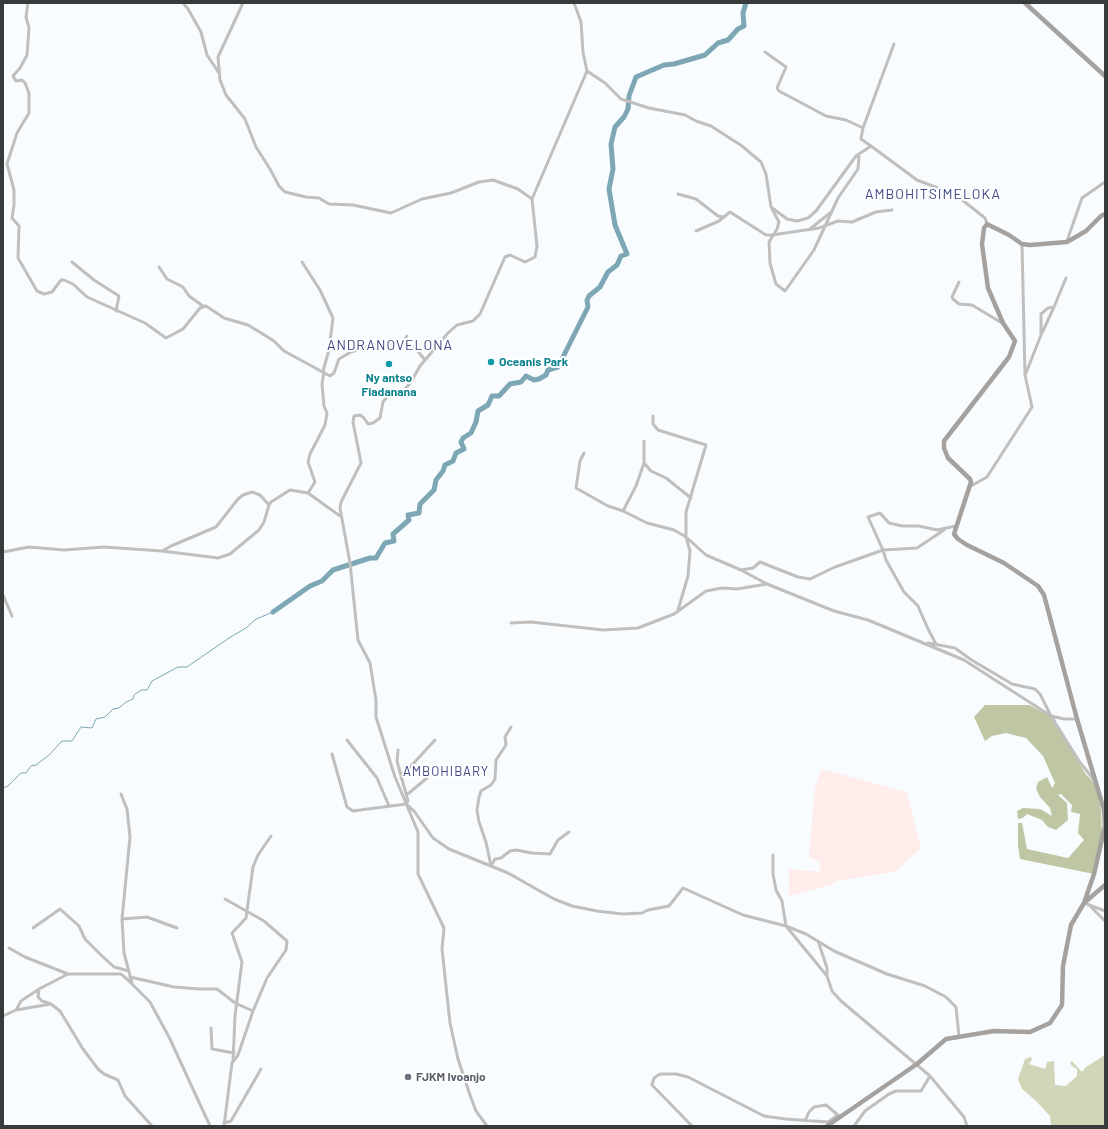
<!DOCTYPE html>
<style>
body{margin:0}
#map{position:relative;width:1108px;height:1129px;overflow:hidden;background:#f8fcff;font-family:Barlow,sans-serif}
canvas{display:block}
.frame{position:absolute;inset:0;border:4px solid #383b3c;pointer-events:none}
</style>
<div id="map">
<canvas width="1108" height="1129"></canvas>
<div class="frame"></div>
</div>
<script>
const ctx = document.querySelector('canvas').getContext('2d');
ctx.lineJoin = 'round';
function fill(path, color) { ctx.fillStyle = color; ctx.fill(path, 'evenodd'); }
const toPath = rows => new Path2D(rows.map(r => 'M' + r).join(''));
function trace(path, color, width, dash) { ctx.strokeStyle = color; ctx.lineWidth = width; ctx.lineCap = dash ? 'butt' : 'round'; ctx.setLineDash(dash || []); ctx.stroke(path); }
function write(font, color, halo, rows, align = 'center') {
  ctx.font = font + ' Barlow,sans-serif'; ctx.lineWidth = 4; ctx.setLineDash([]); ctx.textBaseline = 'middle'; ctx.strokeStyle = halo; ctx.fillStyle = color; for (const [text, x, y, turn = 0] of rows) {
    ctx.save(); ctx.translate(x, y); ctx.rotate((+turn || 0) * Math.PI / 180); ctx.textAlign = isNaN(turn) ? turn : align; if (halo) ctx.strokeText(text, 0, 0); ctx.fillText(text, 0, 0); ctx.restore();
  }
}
fill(toPath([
 [821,769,907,792,921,848,895,872,837,881,831,885,789,896,789,869,820,872,819,862,809,857,815,788]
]), '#feedeb');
fill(toPath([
 [1105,1055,1105,1126,1051,1126,1050,1116,1035,1100,1022,1089,1018,1079,1025,1059,1031,1057,1032,1060,1029,1064,1045,1069,1047,1062,1054,1061,1055,1085,1066,1086,1077,1076,1077,1069,1072,1066,1070,1063,1072,1061,1082,1072,1086,1067]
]), '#d0d6b7');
fill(toPath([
 [985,705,1029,705,1052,717,1085,773,1096,785,1101,810,1102,833,1094,874,1020,859,1018,845,1018,823,1022,823,1027,849,1068,858,1084,840,1078,833,1080,814,1071,812,1072,805,1061,794,1058,795,1067,803,1068,820,1056,830,1048,827,1042,820,1027,814,1023,818,1018,819,1017,811,1023,808,1040,809,1052,816,1050,808,1040,797,1036,789,1038,782,1047,777,1052,788,1055,783,1043,756,1026,738,1006,733,992,736,985,741,974,717]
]), '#bfc6a3');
trace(toPath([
 [3,788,8,786,21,773,26,773,31,766,36,765,49,755,62,741,72,741,81,727,92,728,96,719,105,717,113,709,119,708,126,702,133,699,134,695,141,690,147,690,152,681,178,667,187,667,229,638,246,628,256,619,273,612]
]), '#7da7b4', 1);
trace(toPath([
 [273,612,310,586,322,581,333,570,370,558,376,558,385,543,394,541,393,534,409,520,408,515,419,513,420,504,434,490,436,480,443,471,445,465,453,461,456,453,464,449,461,442,463,438,471,433,476,422,478,411,488,405,492,396,499,396,510,384,521,382,526,376,534,380,539,379,546,375,548,370,558,367,588,307,587,300,589,296,600,287,608,272,617,265,621,256,627,254,615,225,609,189,613,169,611,144,615,127,624,117,628,109,629,96,636,77,664,65,674,64,705,55,718,43,728,40,738,29,744,26,743,13,746,3]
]), '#7da7b4', 5);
trace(toPath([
 [28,3,26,17,29,28,27,55,20,68,13,76,16,81,22,80,25,83,29,93,29,113,17,133,7,164,14,190,14,205,12,218,19,226,18,258,37,291,44,294,52,292,61,280,64,280,73,284,87,297,145,323,166,338,183,329,200,308,206,306,224,318,248,325,258,331,274,341,284,351,330,376,334,373,339,359,351,352,379,343,406,344,416,349,425,360],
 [183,3,188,9,201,32,207,55,219,73],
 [243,3,218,57,220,80,226,95,245,119,256,147,270,169,279,186,285,192,306,197,319,198,329,204,353,205,391,213,422,199,451,193,479,182,493,180,518,189,532,199],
 [765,52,786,67,777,88,779,91,826,116,846,120,863,128,861,139,871,146],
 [587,71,605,83,621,99,649,108,685,115,696,121,711,126,742,146,761,162,766,174,771,207,787,219,797,221,808,218,816,211,856,156,871,146,917,180,956,195,985,218,987,224],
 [863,128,894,44],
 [678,194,696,199,718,216,723,217],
 [772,209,779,222,777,229,769,242,770,263,776,284,785,291,814,250,838,198,858,169,859,157,856,156],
 [810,229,830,213],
 [696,231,719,221,730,212,766,235,772,235,819,228,838,221,852,222,876,212,892,210],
 [1067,241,1082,198,1105,182],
 [72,262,94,280,119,296,116,311],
 [302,262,320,290,333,318,329,350,323,371],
 [159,267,167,279,183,287,189,296,203,306],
 [959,282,952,297,953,299,959,304,972,305,1002,323],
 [1042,333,1054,307],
 [402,343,407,336],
 [1026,373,1041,335,1041,314,1048,308,1054,307,1066,278],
 [653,416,653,424,658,430,706,445,686,512,686,537,690,551,688,576,678,610],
 [644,441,644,463,651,471,666,478,691,498],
 [584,453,580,461,576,488,608,506,623,511,636,486,644,463],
 [971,486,987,477,1032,407,1025,375,1022,244],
 [308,493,315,482,308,462,310,454,325,425,327,413,324,406,322,384,324,372],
 [623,511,647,523,674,530,686,537,706,555,741,570,767,584,834,611,868,620,964,660,1051,716,1079,761,1094,780],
 [162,551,218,558,230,554,259,530,264,522,269,505],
 [3,552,29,547,64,550,104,547,162,551,171,546,216,527,238,499,243,495,252,492,260,495,269,505,271,502,290,490,308,493,340,516],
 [741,570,753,568,760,562,798,577,810,579,835,567,883,550,868,517,880,513,889,523,902,526,919,526,937,530,956,526],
 [3,595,12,616],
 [511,623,531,622,603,630,638,628,674,614,706,591,722,588,737,589,767,584],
 [928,643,955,648,970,659,1012,684,1035,689,1040,694,1051,716,1064,719,1077,719],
 [936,644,928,629,918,606,904,592,886,560,883,550,917,548,944,530],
 [347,740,377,778,389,806],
 [398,750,397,761,408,801,406,804],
 [332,754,347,807,353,811,406,804,414,811,433,838,449,849,508,873,554,899,572,906,597,911,623,914,642,913,648,910,669,906,683,888,743,915,786,926,827,976,832,991,841,1001,930,1076,964,1117,967,1126],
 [401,778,404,772,412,765,435,740],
 [121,794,127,809,130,837,122,919,124,953,132,983],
 [406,794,409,793,427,778],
 [773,855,773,874,776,890,782,901,786,926,806,934,834,951,887,974,925,986,946,997,956,1007,959,1036],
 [491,866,486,842,479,822,477,810,479,797,481,791,491,785,495,779,496,760,506,745,505,737,511,727],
 [491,866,495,859,501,858,510,851,516,850,532,853,550,854,558,840,569,832],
 [1084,903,1105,911],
 [1091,907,1105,921],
 [122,919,147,917,177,928],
 [33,928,60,909,79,926,85,939,101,955,114,967,129,971],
 [818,941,827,968,827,975],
 [9,948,25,957,68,974],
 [130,977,174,987,200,989,217,989,235,1003,253,1011],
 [51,1004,42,1001,38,997,39,989,68,974,121,974,128,980,150,1002,169,1037,210,1126],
 [16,1010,21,1001,39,989],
 [3,1016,16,1010,51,1004,60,1011,83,1049,98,1069,104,1074,118,1080,125,1096,152,1126],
 [211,1028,212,1049,234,1053],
 [233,1061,235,1016,242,962,232,933,246,918,253,867,258,855,271,836],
 [805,1121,809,1112,814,1107,826,1105,838,1115],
 [224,1123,231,1121,261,1069],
 [224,1126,232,1063,238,1055,253,1011,267,978,286,950,287,941,264,921,225,899],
 [487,1126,476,1111,470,1095,458,1059,450,1023,442,949,444,928,418,874,418,832,395,777,376,717,376,700,370,663,358,640,350,563,340,508,341,502,361,463,353,422,354,416,360,415,364,418,368,424,373,423,380,418,383,402,389,394,401,394,411,382,420,366,448,333,457,325,473,321,480,314,505,257,510,255,525,262,535,257,537,246,532,199,587,71,583,52,581,22,574,3],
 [692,1126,652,1085,654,1078,660,1074,676,1074,688,1077,764,1116,785,1119,828,1122,838,1115,840,1117],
 [854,1126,865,1111,889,1094,896,1091,921,1091,930,1076]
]), '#c1bfbd', 3);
trace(toPath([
 [1025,3,1105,76],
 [1084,903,1094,874,1105,826,1104,810,1077,719,1044,595,1038,586,1004,563,967,545,958,539,954,534,971,482,970,479,948,458,944,448,944,441,1009,357,1015,341,1003,323,988,288,982,244,984,228,987,224,1009,235,1022,244,1030,245,1067,242,1086,231,1101,216,1105,214],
 [827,1126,917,1064,946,1039,994,1031,1030,1032,1050,1023,1062,1005,1063,966,1071,925,1084,903,1105,885]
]), '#a5a19e', 4.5);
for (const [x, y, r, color] of [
 [491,362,4,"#0f9aa8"],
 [389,364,4,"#0f9aa8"],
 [408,1077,4,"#6b7280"]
]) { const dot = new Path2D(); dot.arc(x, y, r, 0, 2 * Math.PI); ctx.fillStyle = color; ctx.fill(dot); trace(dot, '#fff', 1.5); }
write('bold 12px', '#0d838f', '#fff', [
 ["Oceanis Park",499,362],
 ["Ny antso",389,378,"center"],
 ["Fiadanana",389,392,"center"]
], 'left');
write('bold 12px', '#5b616d', '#fff', [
 ["FJKM Ivoanjo",416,1077]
], 'left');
ctx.letterSpacing = '1px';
write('13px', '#3c4884', '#fff', [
 ["AMBOHIBARY",446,772]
]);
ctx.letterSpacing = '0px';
ctx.letterSpacing = '1px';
write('14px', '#3c4884', '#fff', [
 ["AMBOHITSIMELOKA",933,194],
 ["ANDRANOVELONA",390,345]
]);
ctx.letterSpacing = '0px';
</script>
